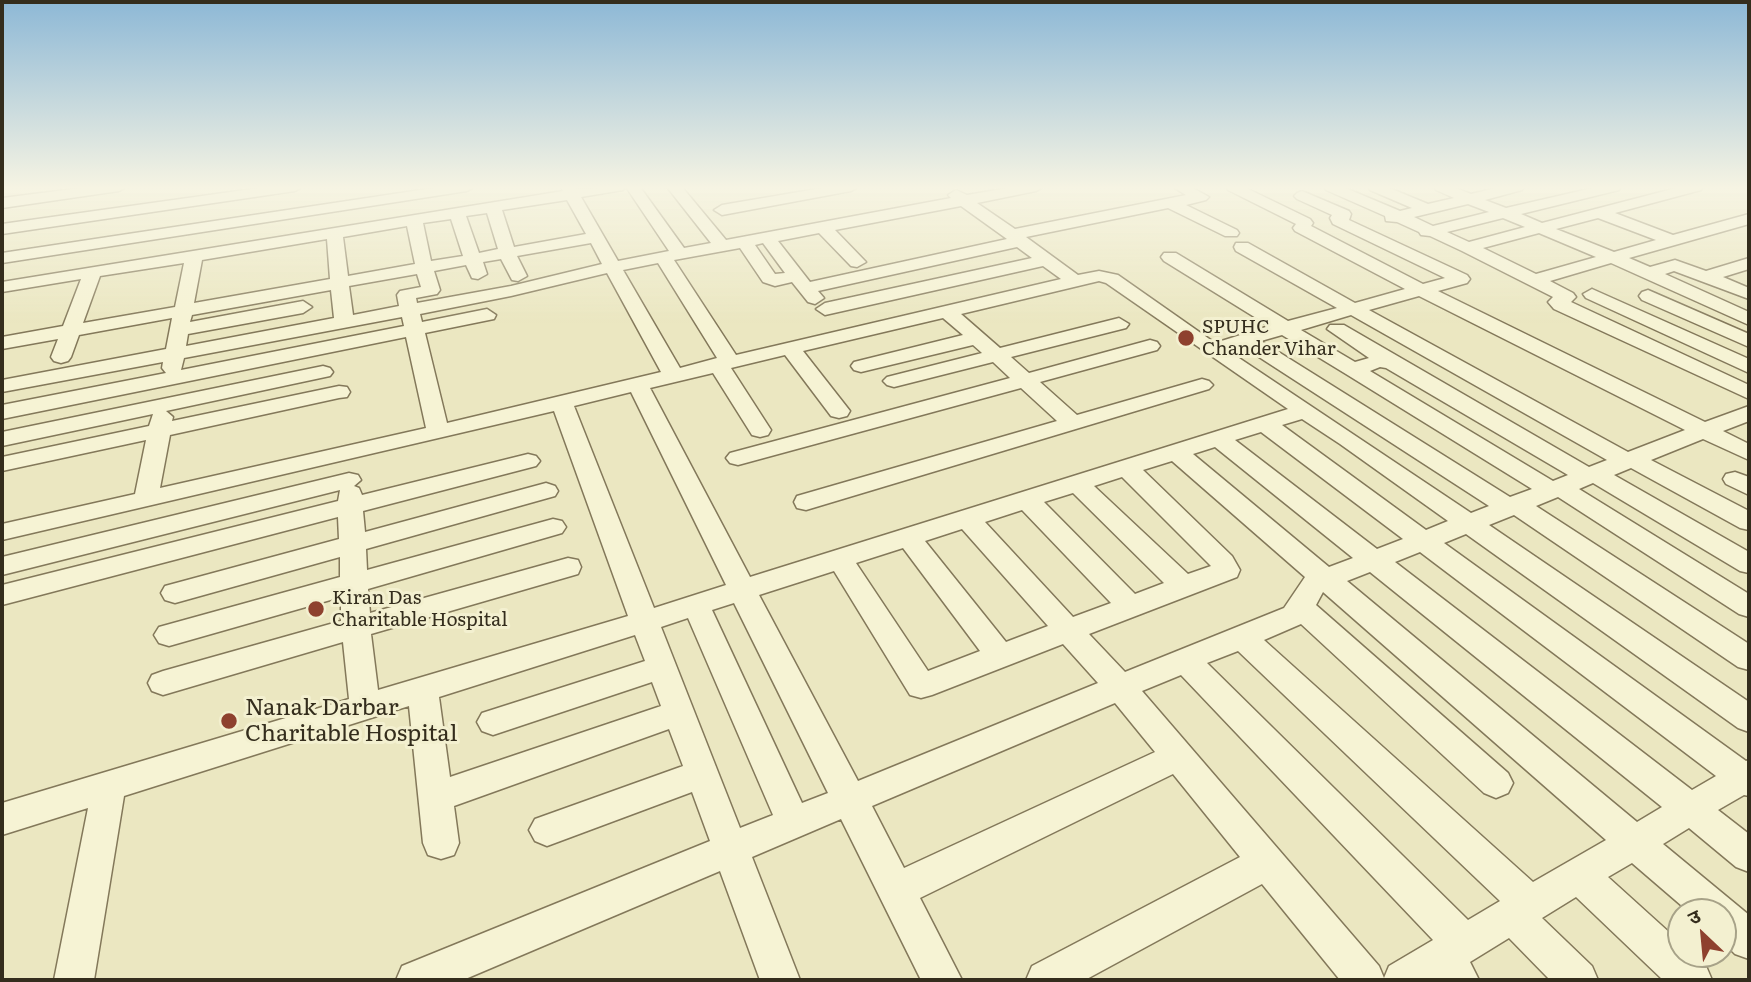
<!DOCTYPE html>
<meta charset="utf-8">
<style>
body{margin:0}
#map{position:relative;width:1751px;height:982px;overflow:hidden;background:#ebe7c1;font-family:Literata,"Noto Sans Devanagari",serif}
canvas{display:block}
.frame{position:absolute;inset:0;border:4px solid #342d1d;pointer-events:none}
.north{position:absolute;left:1667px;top:898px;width:70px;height:70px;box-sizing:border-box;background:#f3f0d0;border:2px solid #a7a288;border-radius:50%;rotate:334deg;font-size:19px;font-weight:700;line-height:28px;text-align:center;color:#342d1d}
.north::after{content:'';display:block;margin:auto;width:24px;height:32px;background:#8e412e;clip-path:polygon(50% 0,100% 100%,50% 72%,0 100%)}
</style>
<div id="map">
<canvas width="1751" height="982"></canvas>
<div class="frame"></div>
<div class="north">उ</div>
</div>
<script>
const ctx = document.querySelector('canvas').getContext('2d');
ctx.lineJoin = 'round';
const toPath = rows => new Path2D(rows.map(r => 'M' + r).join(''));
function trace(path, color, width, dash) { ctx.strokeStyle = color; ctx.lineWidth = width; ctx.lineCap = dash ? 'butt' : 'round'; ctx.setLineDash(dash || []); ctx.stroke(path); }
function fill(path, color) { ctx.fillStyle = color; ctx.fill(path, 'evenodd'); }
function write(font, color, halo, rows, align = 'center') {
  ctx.font = font + ' Literata,serif'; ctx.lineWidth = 6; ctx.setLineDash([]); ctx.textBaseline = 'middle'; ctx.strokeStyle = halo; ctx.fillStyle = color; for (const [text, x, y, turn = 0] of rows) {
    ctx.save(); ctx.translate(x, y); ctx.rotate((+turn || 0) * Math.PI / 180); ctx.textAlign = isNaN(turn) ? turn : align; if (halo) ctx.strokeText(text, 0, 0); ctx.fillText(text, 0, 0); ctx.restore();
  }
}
const minor = toPath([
 [89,187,126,187,119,191,2,208,2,198,89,187],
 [266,187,302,187,295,191,2,234,2,224,266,187],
 [440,187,474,187,467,191,2,263,2,253,440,187],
 [561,187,575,187,577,189,625,187,623,190,581,197,618,261,669,251,626,187,640,187,684,248,711,243,667,187,682,187,726,240,951,198,948,195,956,190,967,195,1014,187,1043,187,1036,191,977,203,1015,229,1186,195,1173,187,1191,187,1209,197,1206,200,1186,205,1237,230,1239,233,1237,236,1225,236,1168,208,1026,237,1078,275,1099,271,1118,275,1215,343,1269,326,1164,261,1161,257,1164,253,1176,253,1288,321,1337,308,1236,251,1234,247,1236,243,1248,243,1355,303,1405,289,1295,231,1293,228,1296,224,1228,190,1226,187,1244,187,1310,219,1313,223,1311,226,1423,284,1445,278,1333,224,1330,218,1332,215,1297,199,1294,196,1297,193,1302,191,1349,211,1351,214,1349,220,1467,275,1470,279,1467,283,1438,291,1705,422,1749,406,1749,421,1723,431,1749,444,1749,460,1703,439,1651,460,1749,511,1749,530,1740,528,1631,468,1614,475,1749,552,1749,573,1740,571,1593,483,1579,489,1749,594,1749,617,1739,614,1558,497,1536,506,1749,644,1749,670,1738,667,1514,515,1489,525,1749,702,1749,732,1738,728,1466,534,1444,543,1746,761,1749,760,1749,796,1744,795,1718,810,1749,834,1749,872,1736,867,1689,828,1663,844,1749,915,1749,959,1735,954,1723,942,1723,912,1689,912,1632,863,1608,877,1681,943,1681,954,1693,954,1706,966,1712,980,1663,980,1576,897,1542,918,1592,966,1598,980,1550,980,1509,938,1470,962,1479,980,1340,980,1262,884,1085,980,1026,980,1032,966,1240,857,1173,774,920,898,962,980,921,980,841,819,752,857,800,980,760,980,720,871,463,980,396,980,402,966,710,841,692,792,547,846,535,841,529,830,535,819,683,766,669,729,454,806,459,843,454,855,441,859,428,855,423,843,409,706,124,796,94,980,54,980,88,808,2,835,2,803,349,699,343,642,163,695,152,691,148,683,152,675,163,671,341,621,341,597,169,646,159,643,154,635,159,627,340,577,340,557,175,603,165,600,161,593,165,586,339,539,338,517,2,605,2,585,338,501,340,490,2,575,2,557,349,473,358,475,361,480,354,486,359,488,362,495,528,454,536,456,540,461,536,466,363,511,365,532,546,483,555,486,558,491,555,496,366,549,367,570,553,519,562,521,566,527,562,533,368,589,370,613,568,558,578,560,581,567,578,574,371,634,378,690,628,616,554,411,2,540,2,524,135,494,146,440,2,471,2,457,149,426,153,414,2,446,2,432,323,366,330,368,333,372,330,376,166,411,173,417,172,421,339,386,347,387,350,392,347,397,339,398,170,435,160,488,426,428,406,337,2,419,2,405,166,373,162,368,163,362,2,392,2,380,166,349,172,318,79,335,71,357,68,361,61,363,54,361,51,357,58,339,2,349,2,337,63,326,81,279,2,292,2,282,563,191,561,187],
 [567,200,586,234,514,247,502,210,567,200],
 [961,206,1007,239,810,282,778,241,819,233,851,266,857,267,866,262,835,230,961,206],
 [487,213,498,249,479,253,466,216,487,213],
 [451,219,463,256,431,261,423,223,451,219],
 [407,226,415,264,348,276,343,237,407,226],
 [327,239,330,279,194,303,202,260,327,239],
 [591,243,602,264,511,286,417,303,416,298,437,294,440,290,434,271,466,265,472,278,478,279,487,274,483,262,501,259,512,280,518,281,527,276,517,256,591,243],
 [763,243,785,273,775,274,755,245,763,243],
 [1017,247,1032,258,825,303,816,309,825,315,1043,266,1061,279,736,355,674,260,740,248,763,282,775,286,792,282,808,302,815,304,824,298,818,291,1017,247],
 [184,263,175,307,83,323,100,276,184,263],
 [658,263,717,358,680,368,623,270,658,263],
 [607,273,661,372,447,423,425,333,494,319,496,315,487,309,422,322,420,314,511,296,607,273],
 [417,274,421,287,400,291,397,295,399,306,353,315,349,286,417,274],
 [1099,281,1106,283,1288,409,750,577,650,388,713,373,752,435,760,437,768,435,771,430,731,368,785,355,831,416,839,418,847,416,850,411,803,351,943,318,963,335,854,362,851,366,854,370,861,372,973,345,982,353,887,377,883,381,887,385,894,387,993,362,1010,378,730,453,726,458,730,463,738,465,1021,388,1057,421,797,496,794,502,797,508,806,510,1209,389,1213,385,1209,381,1202,379,1077,415,1040,382,1157,350,1160,346,1157,342,1150,340,1029,373,1011,357,1126,328,1129,324,1119,318,1000,348,961,314,1099,281],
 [331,290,334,318,186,346,188,334,303,313,312,307,303,301,190,322,192,315,331,290],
 [1419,296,1685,430,1628,452,1369,310,1419,296],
 [1351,315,1607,460,1589,467,1344,325,1330,325,1327,329,1369,358,1355,362,1301,330,1351,315],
 [402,317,404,326,181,370,184,358,402,317],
 [1282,335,1346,374,1532,489,1510,497,1261,341,1282,335],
 [1242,346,1489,506,1471,513,1227,350,1242,346],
 [1380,367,1386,368,1568,475,1553,481,1370,371,1380,367],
 [631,392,726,585,654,608,574,406,631,392],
 [1302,419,1340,444,1448,521,1426,530,1282,425,1302,419],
 [1261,432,1403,539,1377,549,1235,440,1261,432],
 [1215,447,1353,558,1329,567,1193,454,1215,447],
 [1172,461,1305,577,1284,608,1125,672,1089,634,1237,577,1240,570,1232,556,1143,470,1172,461],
 [1122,477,1211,566,1188,574,1094,486,1122,477],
 [1073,493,1164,583,1135,594,1044,502,1073,493],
 [1022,510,1111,603,1073,617,985,522,1022,510],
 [962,529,1048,626,1006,642,925,541,962,529],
 [903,548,980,651,928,671,856,563,903,548],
 [1420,552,1716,776,1692,790,1395,562,1420,552],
 [834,571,910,695,921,698,932,695,1063,644,1098,683,858,781,759,595,834,571],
 [1370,572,1662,807,1637,822,1347,581,1370,572],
 [1323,592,1606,840,1533,882,1264,640,1301,624,1484,793,1496,798,1508,793,1513,783,1508,773,1316,605,1323,592],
 [734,603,828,793,802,803,712,610,734,603],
 [688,618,773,815,740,828,661,627,688,618],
 [635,635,645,661,482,713,477,722,482,731,493,735,652,682,661,706,450,777,439,697,635,635],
 [1238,651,1500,901,1468,920,1207,663,1238,651],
 [1181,675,1433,940,1389,966,1384,978,1379,966,1142,691,1181,675],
 [1115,703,1155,752,904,868,872,806,1115,703],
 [828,187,858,187,851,191,722,215,714,210,722,205,828,187],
 [1324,187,1343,187,1400,211,1412,208,1370,190,1368,187,1387,187,1428,204,1454,198,1436,190,1434,187,1453,187,1471,194,1500,187,1524,187,1522,190,1485,200,1506,208,1597,187,1621,187,1619,190,1521,214,1542,223,1680,187,1703,187,1701,190,1615,213,1673,235,1749,214,1749,224,1629,258,1650,267,1675,260,1706,271,1749,258,1749,269,1723,277,1749,288,1749,299,1674,271,1665,274,1749,312,1749,325,1611,263,1550,281,1573,293,1576,297,1571,302,1749,385,1749,399,1554,309,1548,302,1553,297,1462,251,1430,236,1421,235,1419,232,1397,222,1386,221,1385,216,1326,190,1324,187],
 [1468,204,1489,212,1433,226,1414,217,1468,204],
 [1503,218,1525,227,1469,242,1447,232,1503,218],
 [1598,218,1656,240,1614,252,1556,229,1598,218],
 [1539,233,1596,257,1536,274,1483,248,1539,233],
 [1592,289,1749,359,1749,373,1586,298,1583,294,1592,289],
 [1648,290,1749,334,1749,347,1642,300,1639,296,1642,292,1648,290],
 [1735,472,1749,477,1749,495,1726,484,1723,479,1726,474,1735,472]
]);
trace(minor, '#83785a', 3);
fill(minor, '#f6f3d4');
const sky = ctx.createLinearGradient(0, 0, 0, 324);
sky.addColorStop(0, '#8db8d6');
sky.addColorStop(0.58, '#f6f4e3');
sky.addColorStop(1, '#f6f4e300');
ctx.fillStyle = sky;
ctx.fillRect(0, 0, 1751, 324);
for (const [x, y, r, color] of [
 [1186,338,9,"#8e412e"],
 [316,609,9,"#8e412e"],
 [229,721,9,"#8e412e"]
]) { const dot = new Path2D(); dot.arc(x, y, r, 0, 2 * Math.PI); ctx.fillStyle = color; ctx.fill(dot); trace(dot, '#f3f0d0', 2.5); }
write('19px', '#342d1d', '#f3f0d0', [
 ["SPUHC",1202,327],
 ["Chander Vihar",1202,349],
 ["Kiran Das",332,598],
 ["Charitable Hospital",332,620]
], 'left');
write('23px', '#342d1d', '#f3f0d0', [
 ["Nanak Darbar",245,708],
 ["Charitable Hospital",245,734]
], 'left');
</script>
